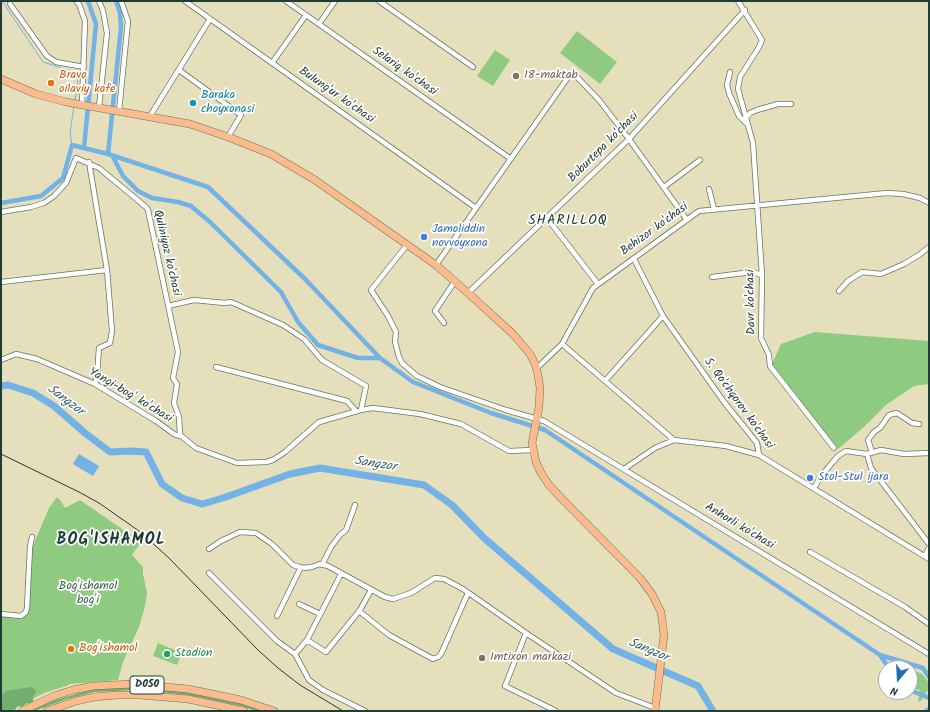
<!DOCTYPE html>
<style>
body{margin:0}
#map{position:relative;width:930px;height:712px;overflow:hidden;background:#e6dfbb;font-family:Kalam,sans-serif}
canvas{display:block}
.frame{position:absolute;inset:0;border:2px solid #1f3d34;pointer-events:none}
.north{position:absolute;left:878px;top:660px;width:40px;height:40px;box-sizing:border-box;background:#fff;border:1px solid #a5b1ae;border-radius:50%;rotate:198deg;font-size:11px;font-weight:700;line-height:16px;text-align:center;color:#1f3d34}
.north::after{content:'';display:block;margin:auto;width:14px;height:18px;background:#1f6fb2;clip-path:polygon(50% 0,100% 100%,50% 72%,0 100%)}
</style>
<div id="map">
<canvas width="930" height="712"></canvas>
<div class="frame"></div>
<div class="north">N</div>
</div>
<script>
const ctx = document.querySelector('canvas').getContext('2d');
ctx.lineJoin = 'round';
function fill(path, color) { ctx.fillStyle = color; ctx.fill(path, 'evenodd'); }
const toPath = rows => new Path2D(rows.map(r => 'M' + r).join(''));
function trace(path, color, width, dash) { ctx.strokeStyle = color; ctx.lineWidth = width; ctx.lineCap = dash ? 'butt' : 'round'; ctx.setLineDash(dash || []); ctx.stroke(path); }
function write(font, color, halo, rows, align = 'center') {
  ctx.font = font + ' Kalam,sans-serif'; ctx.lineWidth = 3.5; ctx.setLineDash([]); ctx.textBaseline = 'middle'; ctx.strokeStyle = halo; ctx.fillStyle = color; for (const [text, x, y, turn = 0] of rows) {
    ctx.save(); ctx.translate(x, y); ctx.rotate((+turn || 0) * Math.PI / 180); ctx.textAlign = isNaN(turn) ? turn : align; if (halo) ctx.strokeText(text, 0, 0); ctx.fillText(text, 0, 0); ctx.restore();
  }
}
fill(toPath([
 [577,31,617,62,600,84,560,53],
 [495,50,510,60,493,86,477,76],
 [815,332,929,341,929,384,914,386,886,405,865,426,838,449,772,364,781,344],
 [57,497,61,501,65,508,80,500,141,542,132,555,143,567,143,574,147,593,145,606,139,627,123,662,118,680,69,684,69,685,44,693,9,711,1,711,1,615,22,618,28,613,32,548,49,508],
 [158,643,182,653,177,665,153,656],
 [910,669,922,674,929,683,929,688,921,701,918,702,920,690,910,688]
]), '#8ecb80');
fill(toPath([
 [31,687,36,690,36,692,33,697,33,703,31,704,27,703,22,707,17,706,16,709,12,711,1,711,1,693,3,694,6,691],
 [138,687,188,692,241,702,267,711,256,711,241,706,188,695,138,690,94,692,67,699,34,711,28,711,48,702,94,689]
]), '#72af6e');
fill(toPath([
 [79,454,99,466,93,476,73,464]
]), '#73b2e6');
trace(toPath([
 [2,1,43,62,71,71,76,75,78,80,75,101],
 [72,145,70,133,74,106]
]), '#73b2e6', 1);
trace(toPath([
 [84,148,96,24,88,1],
 [108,154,121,27,120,13,116,1],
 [112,155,123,176,138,191,152,198,178,202,191,206,210,222,281,292,298,322,318,345,358,358,380,358],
 [1,203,41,196,63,178,72,145,108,154,208,187,305,279,380,358,413,382,491,413,545,430,880,655,889,668],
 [880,655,923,668,929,677],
 [910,690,929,698]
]), '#73b2e6', 4.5);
trace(toPath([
 [1,386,8,385,33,393,54,406,85,433,110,452,132,451,146,452,162,484,182,498,202,504,223,498,290,474,320,468,424,485,452,505,484,538,613,649,698,686,713,711],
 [928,711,929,711]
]), '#73b2e6', 7);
const street = toPath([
 [76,1,79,4,85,21,82,105],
 [185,1,476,208],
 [286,1,511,159],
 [379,1,473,67],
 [738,1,762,40,759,47,740,77,738,89,753,143,762,275,761,338,769,355,770,366,834,448],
 [10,4,47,56,56,62,84,67],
 [319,24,335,1],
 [272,63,306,15],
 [179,70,241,115,228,137],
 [730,72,727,85,729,93,739,116,747,124],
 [99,107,107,33,103,11,99,1],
 [119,111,128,21,121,1],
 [150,116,210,19],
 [746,118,750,113,757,110,778,104,791,104],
 [89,162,107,270,112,331,110,343,99,348,97,376,95,384],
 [664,187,700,160],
 [709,189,714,209],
 [1,212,31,207,44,203,54,196,66,183,76,158,99,168,146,207,148,210,178,352,173,378,177,384,174,403,179,417,180,435],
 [547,218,598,284],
 [407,245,371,290,388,316,396,332,395,342,399,357,402,363,417,376,440,387,506,410,544,421,929,654],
 [634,259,663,316,724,402,757,443,759,455,929,559],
 [436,265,569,76,576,76,599,100,629,139,687,220],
 [712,277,752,272,762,275],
 [1,282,107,270],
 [839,291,848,281,862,272,881,274,904,264,919,255,929,247],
 [468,293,629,139,745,10],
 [168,306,194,300,225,303,231,302,283,325,304,339,322,360,366,386,361,410],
 [444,323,435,311,455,281],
 [562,344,674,440],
 [1,360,16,354,37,359,95,384,156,421,174,434,179,436,180,435],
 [216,367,347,401,356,411],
 [537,368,562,344,593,288,699,211,887,193,903,194,920,198,929,203],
 [605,381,663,316],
 [180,435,196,448,237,463,266,462,273,460,285,452,319,422,361,410,373,408,420,414,461,424,509,451,533,450],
 [872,452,868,440,874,432,880,428,889,415,897,413,912,423,919,424],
 [867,454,871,468,929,544],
 [624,469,655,448,674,440,726,446,759,455],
 [814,488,821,476,838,456,846,451,867,454,881,450,904,454,929,453],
 [209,549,221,541,240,532,256,533,272,544,293,565,303,568,312,567,320,564,328,566,385,597,393,599,411,593,435,578,444,579,463,589,526,633,505,686,556,711],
 [810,552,905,607,929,624],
 [925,556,929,548],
 [322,565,331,547,340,535,346,530,355,505],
 [209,573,277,641,295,654,309,680,323,690,365,711],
 [341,574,307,640,326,652,360,610,371,590],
 [299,604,320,614],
 [359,611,389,635,433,659,438,657,441,654,468,593],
 [1,614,21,616,26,612,27,608,30,547,32,537],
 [277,616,301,567],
 [526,633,616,693,655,708],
 [295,654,307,640]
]);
const primary = toPath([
 [1,79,36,94,66,102,190,124,228,137,271,154,315,180,436,265,468,293,513,334,530,354,535,364,538,375,540,388,539,407,532,443,536,462,541,473,549,485,565,502,640,578,652,594,661,612,664,635,655,711],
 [22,711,54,696,73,690,93,686,132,684,188,689,241,700,274,711],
 [47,711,76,701,94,697,117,695,140,695,188,699,244,711]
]);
trace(street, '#657663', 6);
trace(primary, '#657663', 8);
trace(street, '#fff', 4.5);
trace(primary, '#fbbb8c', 7);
trace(toPath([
 [1,454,79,492,99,503,139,531,169,558,258,650,278,668,300,685,343,711]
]), '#1f3d34', 1);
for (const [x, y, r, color] of [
 [516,76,4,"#8d6e63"],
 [51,83,4,"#e8710a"],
 [193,103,4,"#0f9aa8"],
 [424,237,4,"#3f7fe0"],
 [810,478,4,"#3f7fe0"],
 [71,649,4,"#e8710a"],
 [167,654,4,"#2e9e5b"],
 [482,658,4,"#8d6e63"]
]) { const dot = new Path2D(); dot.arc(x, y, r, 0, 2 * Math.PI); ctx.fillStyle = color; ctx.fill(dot); trace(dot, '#fff', 1.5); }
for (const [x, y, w] of [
 [147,685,34]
]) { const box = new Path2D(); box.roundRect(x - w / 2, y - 9, w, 18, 3); ctx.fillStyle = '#fff'; ctx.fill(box); trace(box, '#1f3d34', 1); }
write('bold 11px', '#1f3d34', null, [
 ["D050",147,685]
]);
write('12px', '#1f3d34', '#fff', [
 ["Selariq ko'chasi",404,72,35],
 ["Bulung'ur ko'chasi",336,96,35],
 ["Boburtepa ko'chasi",604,148,-45],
 ["Behizor ko'chasi",655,230,-36],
 ["Quliniyoz ko'chasi",166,253,77],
 ["Davr ko'chasi",752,302,-91],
 ["Yangi-bog' ko'chasi",130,396,31],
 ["S. Qo'chqorov ko'chasi",738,404,54],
 ["Anhorli ko'chasi",739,527,31]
]);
write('12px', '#c56008', '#fff', [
 ["Bravo",59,76],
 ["oilaviy kafe",59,90],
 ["Bog'ishamol",79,649]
], 'left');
write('12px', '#785e54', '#fff', [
 ["18-maktab",524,76],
 ["Imtixon markazi",490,658]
], 'left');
write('12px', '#0d838f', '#fff', [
 ["Baraka",201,96],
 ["choyxonasi",201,110]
], 'left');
write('12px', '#366cbe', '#fff', [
 ["Jamoliddin",432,230],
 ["novvoyxona",432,244],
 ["Stol-Stul ijara",818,478]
], 'left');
write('12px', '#3b6047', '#fff', [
 ["Bog'ishamol",88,587],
 ["bog'i",88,601]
]);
write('12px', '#27864d', '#fff', [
 ["Stadion",175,654]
], 'left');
write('italic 13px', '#386069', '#fff', [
 ["Sangzor",65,401,37],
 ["Sangzor",375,465,9],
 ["Sangzor",648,651,23]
]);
ctx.letterSpacing = '1px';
write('14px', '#1f3d34', '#fff', [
 ["SHARILLOQ",568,222]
]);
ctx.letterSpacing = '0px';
ctx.letterSpacing = '1px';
write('bold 16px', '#1f3d34', '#fff', [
 ["BOG'ISHAMOL",111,541]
]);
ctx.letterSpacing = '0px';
</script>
